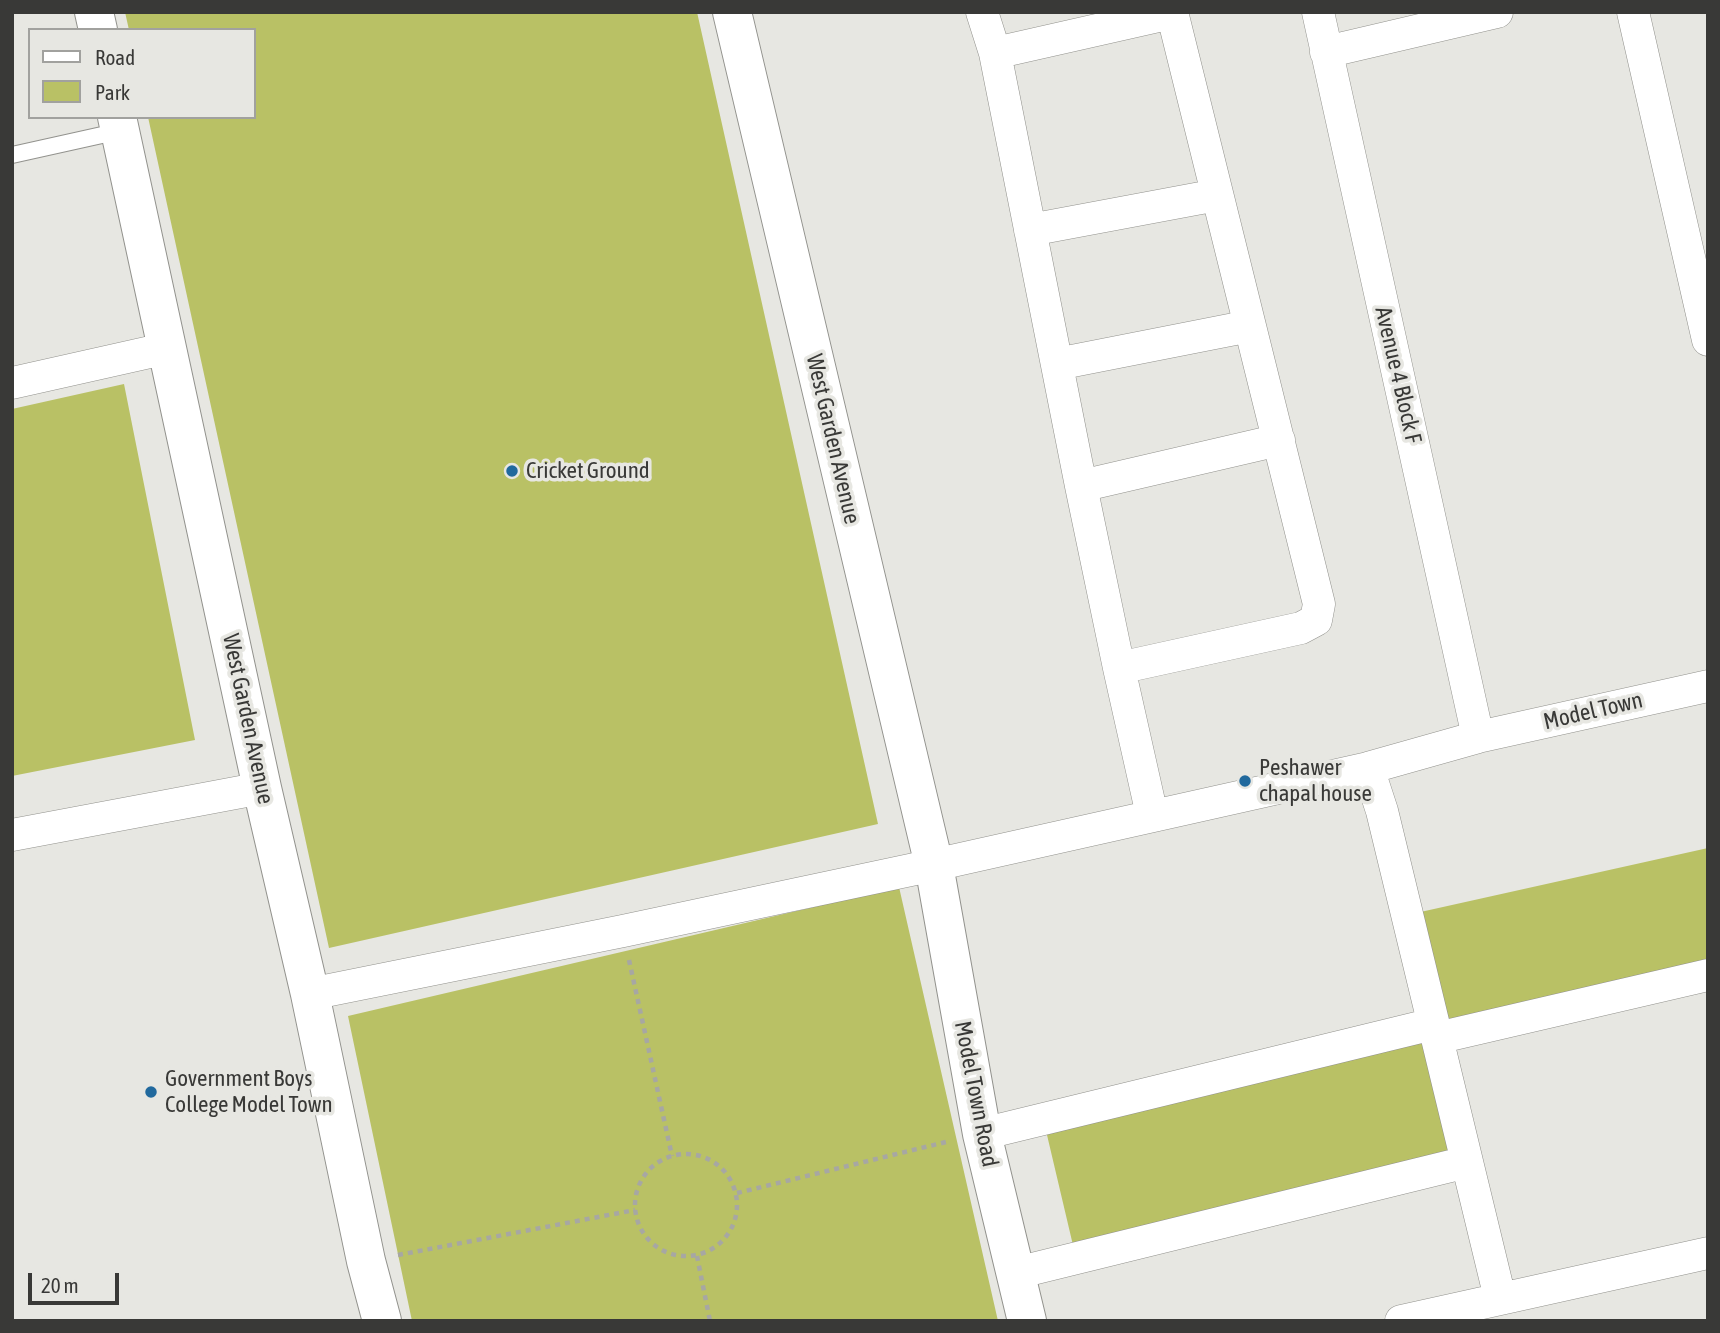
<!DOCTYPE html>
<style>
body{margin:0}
#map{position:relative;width:1720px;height:1333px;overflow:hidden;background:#e7e7e2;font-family:"Asap Condensed",sans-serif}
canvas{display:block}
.frame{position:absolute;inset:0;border:14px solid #393937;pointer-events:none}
.legend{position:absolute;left:28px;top:28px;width:228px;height:91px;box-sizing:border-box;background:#e7e7e2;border:2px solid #a1a19e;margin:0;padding:9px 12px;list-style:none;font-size:21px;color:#393937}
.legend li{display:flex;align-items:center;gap:14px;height:35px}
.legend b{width:35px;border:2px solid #a1a19e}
.scale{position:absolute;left:28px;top:1273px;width:91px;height:32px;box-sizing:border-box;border:4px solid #393937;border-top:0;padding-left:9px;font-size:21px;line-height:24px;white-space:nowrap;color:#393937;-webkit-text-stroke:5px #e7e7e2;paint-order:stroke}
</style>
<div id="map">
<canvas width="1720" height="1333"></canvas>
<div class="frame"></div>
<ul class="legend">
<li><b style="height:9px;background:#fff"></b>Road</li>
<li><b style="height:19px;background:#b9c165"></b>Park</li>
</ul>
<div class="scale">20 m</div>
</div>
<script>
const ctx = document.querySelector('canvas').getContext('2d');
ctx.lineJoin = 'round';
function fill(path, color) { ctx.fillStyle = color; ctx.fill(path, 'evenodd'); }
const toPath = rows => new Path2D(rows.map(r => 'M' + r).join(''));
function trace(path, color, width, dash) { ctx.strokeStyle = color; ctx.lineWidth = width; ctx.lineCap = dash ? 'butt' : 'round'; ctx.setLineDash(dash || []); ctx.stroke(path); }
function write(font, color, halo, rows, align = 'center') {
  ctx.font = font + ' "Asap Condensed",sans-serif'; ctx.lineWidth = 7; ctx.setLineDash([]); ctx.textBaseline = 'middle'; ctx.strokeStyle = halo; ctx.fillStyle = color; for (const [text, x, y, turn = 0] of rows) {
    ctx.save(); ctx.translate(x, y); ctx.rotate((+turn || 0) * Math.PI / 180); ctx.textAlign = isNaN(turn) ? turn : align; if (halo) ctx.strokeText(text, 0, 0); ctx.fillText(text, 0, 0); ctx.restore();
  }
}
fill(toPath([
 [125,12,697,12,878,824,329,948,148,117,254,117,254,30,129,30],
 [124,384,195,740,12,776,12,409],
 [1708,848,1708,975,1437,1038,1467,1162,1076,1258,1043,1118,1433,1024,1407,915],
 [899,887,998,1321,412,1321,348,1016]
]), '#b9c165');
const service = toPath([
 [12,155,120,131]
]);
const minor = toPath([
 [982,12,995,53,1081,486,1119,668,1152,815],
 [1318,12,1478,737],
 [1633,12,1708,340],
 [1326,52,1497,12],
 [995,53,1172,13],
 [1030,230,1217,195],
 [1057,364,1250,326],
 [12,383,168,348],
 [1081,486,1279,440],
 [1119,668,1301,628,1316,620,1319,604,1172,12],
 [1368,768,1382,811,1500,1298],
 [12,835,262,788],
 [310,994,623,931,934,865,1368,768,1478,737,1708,686],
 [1437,1038,1708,975],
 [982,1134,1433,1024],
 [1016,1273,1467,1162],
 [1401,1321,1708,1253]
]);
const tertiary = toPath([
 [94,12,98,30],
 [732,12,934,865,982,1134,1027,1321],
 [117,117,262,788,310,994,366,1261,382,1321]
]);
trace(service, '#92928d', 18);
trace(minor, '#92928d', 33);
trace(tertiary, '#92928d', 40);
trace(toPath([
 [629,960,672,1156],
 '635 1205a51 51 0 1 1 102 0a51 51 0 1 1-102 0Z',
 [737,1193,950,1141],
 [398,1255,635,1210],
 [697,1256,710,1321]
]), '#a7a7a3', 4.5, [5, 5]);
trace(service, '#fff', 16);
trace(minor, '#fff', 32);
trace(tertiary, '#fff', 38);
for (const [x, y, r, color] of [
 [512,471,7,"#21699d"],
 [1245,781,7,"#21699d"],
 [151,1092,7,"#21699d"]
]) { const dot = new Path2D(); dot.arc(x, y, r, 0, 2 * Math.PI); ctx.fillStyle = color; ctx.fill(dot); trace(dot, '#e7e7e2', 2.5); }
write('23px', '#393937', '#e7e7e2', [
 ["Avenue 4 Block F",1398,375,77],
 ["West Garden Avenue",833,439,77],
 ["Model Town",1593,711,-13],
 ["West Garden Avenue",248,719,78],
 ["Model Town Road",976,1094,79]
]);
write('23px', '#393937', '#e7e7e2', [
 ["Cricket Ground",526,471],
 ["Peshawer",1259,768],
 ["chapal house",1259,794],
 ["Government Boys",165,1079],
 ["College Model Town",165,1105]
], 'left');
</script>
